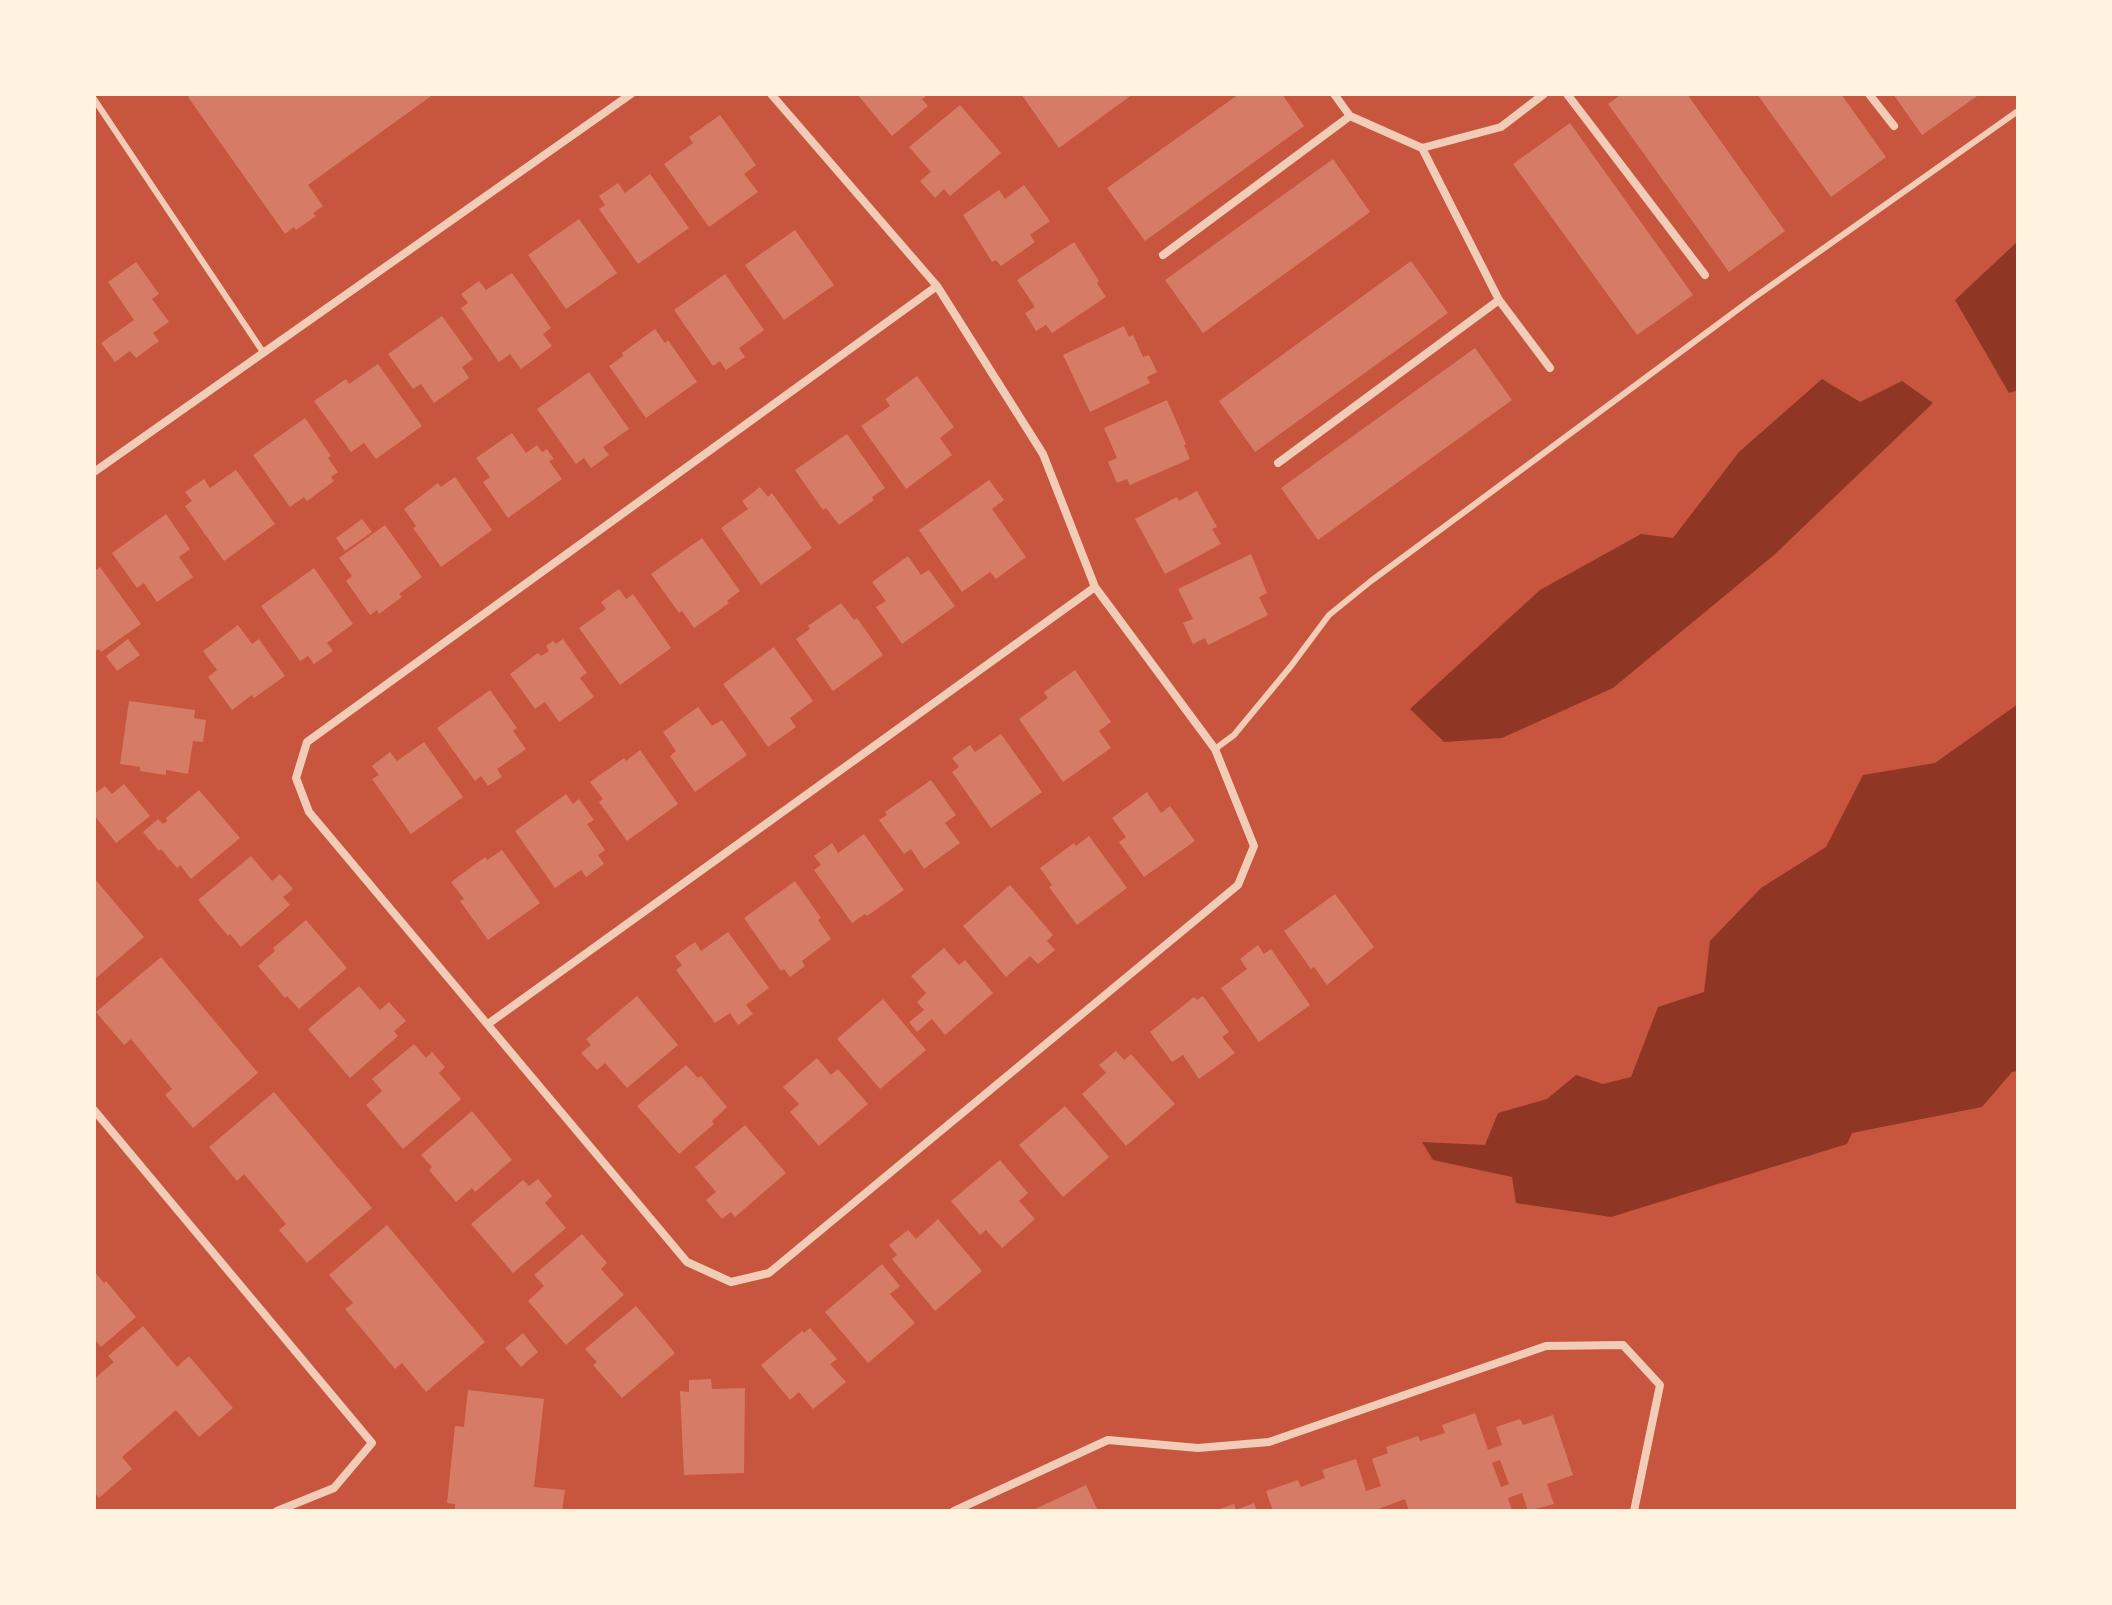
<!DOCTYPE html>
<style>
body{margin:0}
#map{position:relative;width:2112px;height:1605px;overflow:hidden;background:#c8553d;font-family:"Times New Roman",serif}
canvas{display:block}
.frame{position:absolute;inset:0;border:96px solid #fff3e0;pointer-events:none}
</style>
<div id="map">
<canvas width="2112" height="1605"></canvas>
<div class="frame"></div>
</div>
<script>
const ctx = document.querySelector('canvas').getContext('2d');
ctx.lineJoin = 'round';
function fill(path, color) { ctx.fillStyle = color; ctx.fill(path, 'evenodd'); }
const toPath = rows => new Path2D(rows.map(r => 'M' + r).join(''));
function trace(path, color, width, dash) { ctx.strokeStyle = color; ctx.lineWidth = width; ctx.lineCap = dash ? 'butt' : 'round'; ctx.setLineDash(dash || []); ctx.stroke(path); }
fill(toPath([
 [2018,241,2018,390,2009,393,1955,300],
 [1822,379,1860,402,1902,381,1933,403,1774,555,1613,688,1502,738,1444,742,1410,709,1540,590,1641,534,1673,538,1739,452],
 [2018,704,2018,1071,2012,1072,1982,1107,1852,1133,1847,1144,1611,1217,1516,1203,1512,1177,1433,1160,1422,1142,1485,1145,1498,1113,1547,1099,1576,1075,1603,1084,1631,1077,1658,1007,1704,992,1710,941,1761,888,1826,847,1863,775,1935,763]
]), '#8f3625');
fill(toPath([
 [192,94,434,94,308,185,323,206,313,213,316,216,296,230,294,227,285,234,188,97],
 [857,94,929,94,922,99,928,106,892,136],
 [1021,94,1133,94,1059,148],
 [1239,94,1282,94,1304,126,1145,241,1107,188],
 [1622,94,1687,94,1785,231,1729,272,1608,104],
 [1757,94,1841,94,1886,157,1831,197],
 [1893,94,1980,94,1922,135],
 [960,105,1001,153,950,196,944,189,935,198,920,181,931,172,909,147],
 [720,115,756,165,744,174,758,192,709,227,664,164,693,143,689,137],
 [1570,123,1693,295,1637,335,1513,164],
 [1333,159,1370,212,1203,333,1165,280],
 [650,174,689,228,638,264,599,209,605,205,599,196,618,183,625,193],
 [1024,185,1050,221,1030,235,1035,242,1001,266,996,260,992,262,963,215,999,190,1005,199],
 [579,219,617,273,566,309,528,255],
 [795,230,834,285,784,320,745,265],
 [1074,242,1099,281,1097,283,1106,297,1052,333,1046,325,1036,331,1025,313,1035,307,1017,280],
 [1411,261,1448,313,1255,452,1219,401],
 [136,262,159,294,152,299,169,322,153,333,159,341,136,358,130,351,115,362,101,343,134,320,108,282],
 [512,273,551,328,543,334,552,346,521,369,510,354,499,362,461,308,468,303,461,294,479,281,486,290],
 [725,274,764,330,739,348,745,357,726,370,720,361,713,366,674,310],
 [442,316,473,359,462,367,469,378,434,403,421,384,413,389,388,354],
 [1124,326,1129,337,1133,335,1143,357,1149,355,1157,372,1147,377,1150,383,1090,412,1063,355],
 [655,329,665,343,668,340,697,382,646,418,609,366,623,356,622,353],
 [1475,348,1512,400,1318,540,1281,488],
 [378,364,422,426,376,459,364,443,351,452,314,401,346,379,349,384],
 [589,372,629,429,603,447,609,455,591,468,584,458,576,464,537,409],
 [917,376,954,427,940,438,952,455,906,489,861,426,890,406,885,399],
 [1167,400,1186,444,1184,445,1190,459,1130,485,1127,479,1117,483,1108,462,1117,458,1104,428],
 [305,418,331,456,328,458,338,472,331,477,334,481,307,501,304,497,290,507,253,455],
 [512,433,526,453,537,445,542,452,547,449,554,459,549,461,562,479,508,518,483,482,490,477,476,458],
 [847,434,885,488,872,497,874,500,839,525,826,508,823,510,795,470],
 [236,470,275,524,224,561,185,506,192,501,185,492,204,479,210,488],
 [455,477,492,530,441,567,413,528,416,526,404,509,438,483,441,487],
 [989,480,1004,500,992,509,1026,557,996,579,990,572,962,592,919,530],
 [760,487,768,497,772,493,812,548,761,585,721,528,748,509,742,501],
 [1197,491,1217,527,1212,529,1221,544,1165,574,1135,519,1177,497,1179,501],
 [166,514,190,549,179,557,193,577,157,602,144,583,137,588,112,553],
 [362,519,372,532,345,551,336,538],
 [385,525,422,577,399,594,402,597,379,614,377,610,370,615,346,581,352,576,339,558],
 [702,538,740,591,727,601,729,603,694,628,682,611,679,613,651,574],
 [1251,554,1267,593,1259,597,1268,615,1208,645,1205,638,1193,644,1183,623,1193,619,1178,589],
 [908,556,921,575,929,570,955,606,902,644,876,607,886,601,872,582],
 [100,567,141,624,101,652,99,649,94,652,94,572],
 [314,568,353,624,327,643,333,651,314,664,308,656,300,661,261,606],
 [619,589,626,599,633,594,671,648,620,685,579,628,606,609,601,602],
 [841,603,854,620,857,618,883,655,833,691,796,639,810,629,808,626],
 [238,625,252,644,259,639,285,676,254,698,252,695,232,710,208,677,217,670,203,651],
 [128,639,140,655,117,671,106,656],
 [563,639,587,673,580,678,594,697,559,722,545,702,535,709,510,674,538,653,541,656,549,651,546,646,553,641,556,644],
 [774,647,813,701,790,718,796,727,768,747,723,684],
 [1075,670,1111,722,1099,731,1111,748,1063,782,1019,719,1048,698,1044,692],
 [490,690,517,728,513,731,526,749,497,769,502,777,488,786,481,776,475,781,437,728],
 [129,701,195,710,194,718,206,720,203,742,193,741,188,774,166,770,166,775,140,771,140,767,120,764],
 [698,707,712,726,722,720,747,755,695,792,670,756,676,751,663,732],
 [1001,734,1042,792,991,828,952,772,959,767,952,758,970,745,975,752],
 [424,742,463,797,411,834,372,779,379,775,372,766,390,752,397,761],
 [640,750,678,804,627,841,599,802,603,799,590,782,624,758,626,761],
 [931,780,956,815,945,823,960,843,924,869,911,849,904,854,879,820,887,815,885,812],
 [124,784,150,816,116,843,94,815,94,794,105,786,112,794],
 [199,790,240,838,191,879,180,865,177,868,161,849,159,851,143,832,158,819,163,824,167,821,166,818],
 [1147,792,1161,813,1170,806,1195,841,1144,877,1119,842,1126,837,1112,818],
 [566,794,573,804,579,799,594,820,587,824,605,850,598,855,604,864,586,877,581,870,555,888,515,831],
 [864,834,904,890,867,916,865,914,852,923,814,870,821,865,814,856,832,843,838,853],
 [1089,836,1127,888,1077,925,1049,887,1052,885,1040,868,1074,843,1076,846],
 [502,850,540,903,488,940,460,901,464,899,451,882,485,857,487,860],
 [251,856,272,881,280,874,293,889,283,897,290,905,241,947,230,934,228,936,198,900],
 [94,878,144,937,94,980],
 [795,881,821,918,818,920,831,939,802,961,805,966,790,977,784,969,781,971,744,918],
 [1010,885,1053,935,1047,941,1055,950,1038,964,1030,956,1006,977,963,926],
 [1335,894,1374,947,1327,985,1314,967,1311,969,1284,931],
 [306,920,347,968,299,1009,287,996,285,998,258,966,275,951,273,948],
 [728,932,769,988,746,1005,753,1014,738,1025,730,1013,715,1023,676,970,682,965,675,956,695,942,701,951],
 [1258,945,1264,954,1271,949,1310,1005,1259,1042,1221,988,1247,969,1240,959],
 [944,948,959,965,965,960,993,993,945,1035,932,1019,917,1032,909,1022,924,1010,917,1002,926,993,911,976],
 [161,957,258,1073,193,1128,165,1095,172,1089,131,1039,124,1045,96,1012],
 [359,986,380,1010,389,1002,406,1021,394,1031,398,1036,350,1078,308,1029],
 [637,996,678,1045,627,1088,605,1063,597,1070,581,1053,591,1045,586,1039],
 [1203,996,1229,1032,1222,1037,1235,1053,1199,1079,1183,1055,1172,1062,1150,1032,1194,997,1197,1000],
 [883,999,926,1050,880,1089,837,1039],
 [414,1044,426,1058,432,1052,445,1067,439,1073,461,1099,403,1149,366,1105,382,1091,372,1079],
 [1116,1051,1124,1060,1131,1054,1175,1104,1126,1146,1082,1094,1106,1073,1099,1065],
 [817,1058,831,1075,838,1069,868,1104,819,1146,790,1112,799,1104,783,1087],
 [686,1065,698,1078,701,1076,727,1107,712,1121,714,1124,679,1154,637,1106],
 [274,1092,372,1208,307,1263,279,1230,286,1224,244,1174,237,1181,209,1147],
 [1065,1106,1109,1157,1063,1197,1019,1145],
 [472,1111,512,1160,475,1192,472,1188,456,1202,429,1170,432,1167,421,1155],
 [745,1125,786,1173,735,1217,731,1212,722,1219,706,1200,716,1192,695,1167],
 [1000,1160,1028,1193,1019,1201,1035,1219,1002,1248,986,1230,980,1235,951,1201],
 [538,1179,552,1196,545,1203,566,1228,513,1273,471,1224,523,1180,529,1186],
 [938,1219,982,1271,935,1311,892,1259,897,1255,889,1245,908,1230,916,1239],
 [387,1225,485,1342,426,1392,402,1363,395,1369,371,1340,345,1309,353,1303,329,1275],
 [582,1234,607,1263,601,1269,624,1295,566,1345,528,1301,544,1286,534,1275],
 [882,1264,900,1286,890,1294,915,1323,868,1363,825,1312],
 [94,1271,104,1283,106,1281,136,1317,101,1347,94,1339],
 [636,1306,675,1353,622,1398,593,1365,597,1362,585,1349],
 [143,1326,177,1367,189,1356,233,1408,199,1437,176,1410,122,1457,132,1469,99,1498,94,1492,94,1379,114,1362,108,1356],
 [810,1328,837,1359,830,1364,846,1382,813,1409,799,1392,790,1400,761,1365,802,1331,804,1333],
 [523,1333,538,1352,521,1367,505,1348],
 [711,1379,712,1389,745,1388,744,1473,684,1475,680,1391,689,1392,689,1380],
 [468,1390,544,1399,534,1487,565,1490,562,1511,455,1511,455,1504,447,1503,455,1426,464,1427],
 [1475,1413,1488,1450,1502,1445,1496,1427,1520,1419,1523,1425,1553,1415,1573,1475,1547,1484,1554,1504,1528,1511,1522,1493,1508,1498,1512,1511,1409,1511,1405,1499,1373,1511,1273,1511,1266,1491,1298,1480,1301,1487,1325,1478,1322,1470,1356,1459,1366,1491,1381,1486,1372,1459,1388,1453,1386,1447,1418,1436,1420,1441,1445,1433,1442,1425],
 [1500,1460,1509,1484,1501,1487,1492,1463],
 [1086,1485,1098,1511,1031,1511],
 [1254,1503,1257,1511,1214,1511,1234,1504,1236,1510]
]), '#d67c66');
trace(toPath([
 [94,99,263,352],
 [1215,749,1234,735,1291,666,1329,615,1371,581,1752,299,2018,111]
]), '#f1ccb7', 6);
trace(toPath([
 [771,94,937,286,1043,454,1095,587,1215,749,1254,846,1238,885,769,1273,731,1282,687,1262,309,812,296,778,307,742,937,286],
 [1334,94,1350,116,1422,148,1501,127,1544,94],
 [1567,94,1705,275],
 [1869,94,1894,126],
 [1422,148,1499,300,1550,368],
 [1163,255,1350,116],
 [1278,463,1499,300],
 [94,472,631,94],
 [488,1024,1095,587],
 [94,1110,372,1443,334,1488,277,1511],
 [954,1511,1108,1440,1198,1448,1269,1442,1546,1346,1623,1345,1660,1385,1634,1511]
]), '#f1ccb7', 8);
</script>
